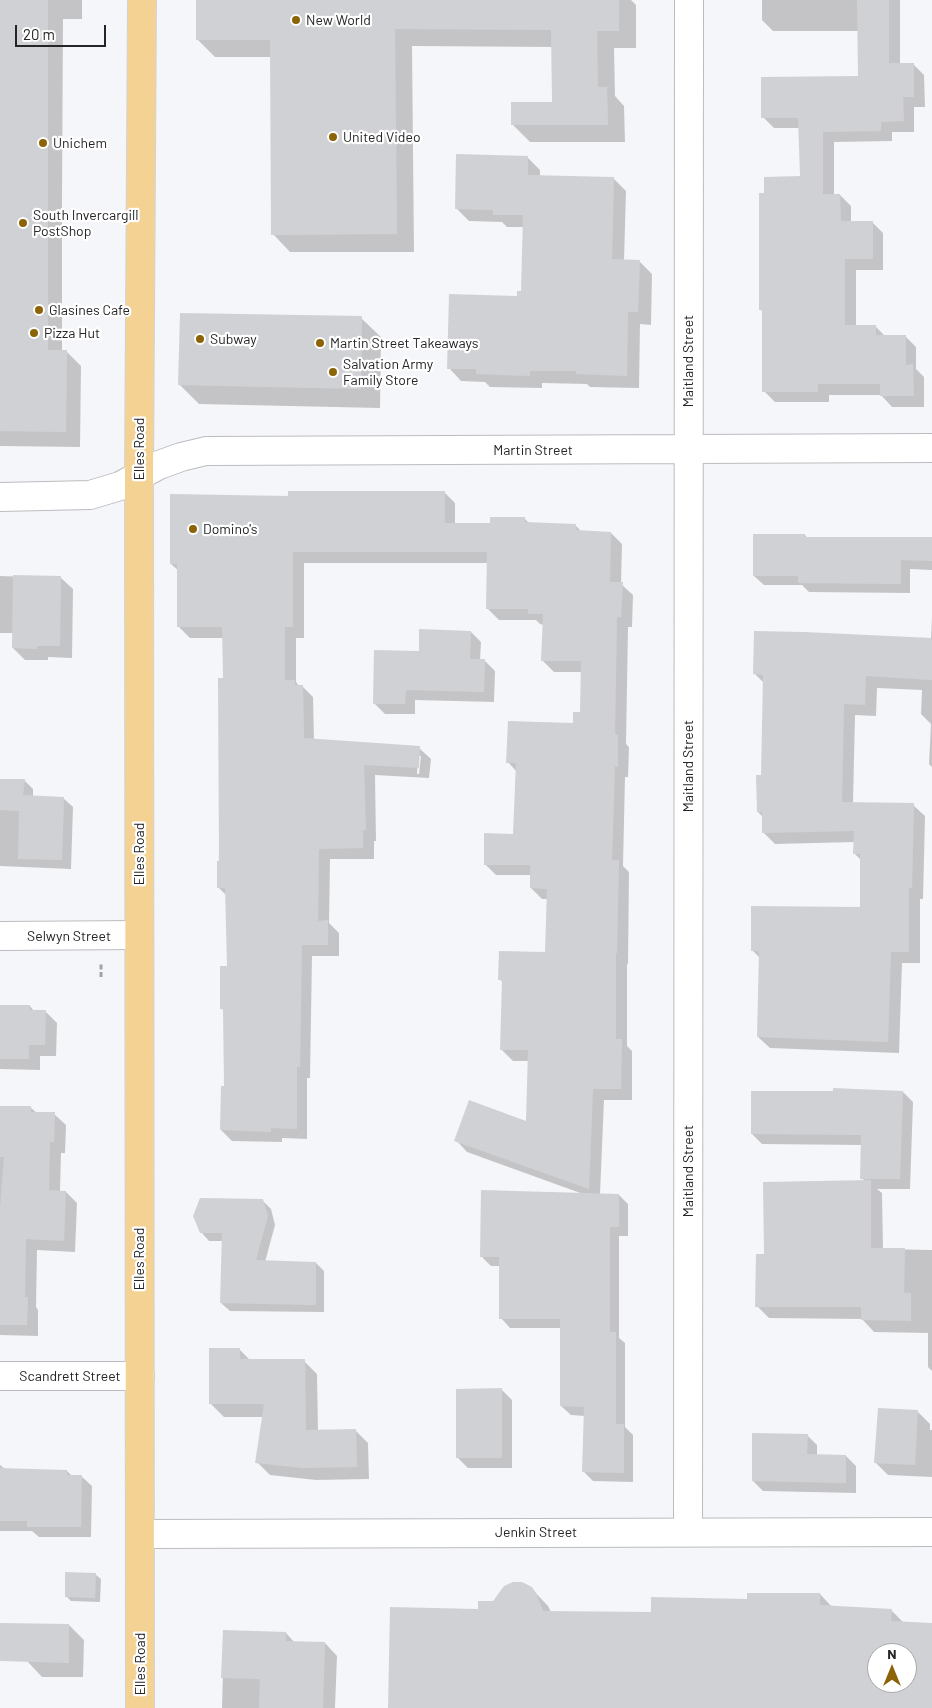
<!DOCTYPE html>
<style>
body{margin:0}
#map{position:relative;width:932px;height:1708px;overflow:hidden;background:#f5f6f9;font-family:Barlow,sans-serif}
canvas{display:block}
.north{position:absolute;left:867px;top:1643px;width:50px;height:50px;box-sizing:border-box;background:#fff;border:1px solid #a8a8a9;border-radius:50%;rotate:0deg;font-size:14px;font-weight:700;line-height:20px;text-align:center;color:#252527}
.north::after{content:'';display:block;margin:auto;width:18px;height:22px;background:#8c6306;clip-path:polygon(50% 0,100% 100%,50% 72%,0 100%)}
.scale{position:absolute;left:15px;top:25px;width:91px;height:22px;box-sizing:border-box;border:2px solid #252527;border-top:0;padding-left:6px;font-size:15px;line-height:18px;white-space:nowrap;color:#252527;-webkit-text-stroke:4px #fff;paint-order:stroke}
</style>
<div id="map">
<canvas width="932" height="1708"></canvas>
<div class="north">N</div>
<div class="scale">20 m</div>
</div>
<script>
const ctx = document.querySelector('canvas').getContext('2d');
ctx.lineJoin = 'round';
function fill(path, color) { ctx.fillStyle = color; ctx.fill(path, 'evenodd'); }
const toPath = rows => new Path2D(rows.map(r => 'M' + r).join(''));
function trace(path, color, width, dash) { ctx.strokeStyle = color; ctx.lineWidth = width; ctx.lineCap = dash ? 'butt' : 'round'; ctx.setLineDash(dash || []); ctx.stroke(path); }
function write(font, color, halo, rows, align = 'center') {
  ctx.font = font + ' Barlow,sans-serif'; ctx.lineWidth = 4.5; ctx.setLineDash([]); ctx.textBaseline = 'middle'; ctx.strokeStyle = halo; ctx.fillStyle = color; for (const [text, x, y, turn = 0] of rows) {
    ctx.save(); ctx.translate(x, y); ctx.rotate((+turn || 0) * Math.PI / 180); ctx.textAlign = isNaN(turn) ? turn : align; if (halo) ctx.strokeText(text, 0, 0); ctx.fillText(text, 0, 0); ctx.restore();
  }
}
fill(toPath([
 [0,0,82,0,82,19,63,19,62,200,62,351,66,351,81,366,80,447,0,446],
 [198,0,631,0,636,5,636,48,614,48,615,96,624,106,625,142,530,142,512,124,554,103,553,47,412,46,414,252,290,252,273,234,271,57,215,57,197,39],
 [762,0,900,0,900,64,913,64,924,75,925,107,914,107,914,132,892,132,892,141,834,142,834,195,840,195,851,206,851,222,872,222,883,233,883,270,856,270,856,327,876,327,885,336,905,336,916,347,916,369,924,377,924,407,892,407,881,395,829,395,829,402,775,402,764,391,763,312,760,309,765,195,801,178,800,128,774,128,763,117,859,77,859,31,773,31,762,20],
 [527,157,540,170,540,177,613,178,626,191,624,261,639,261,652,274,651,325,640,324,639,388,590,387,587,384,542,383,542,388,490,387,485,382,461,381,449,368,522,292,524,227,507,227,502,222,469,221,456,208],
 [361,318,381,337,380,408,199,404,180,385],
 [444,492,455,503,455,524,492,524,524,518,530,524,575,525,582,532,611,533,622,544,621,584,633,595,632,627,628,627,626,744,629,747,628,777,625,777,623,866,629,872,628,964,627,964,627,1046,632,1051,632,1100,604,1100,600,1194,619,1195,628,1204,628,1236,619,1236,619,1338,625,1343,625,1427,633,1435,633,1482,593,1481,584,1472,585,1416,571,1415,561,1406,561,1328,510,1328,501,1318,501,1266,491,1266,481,1256,583,1194,467,1152,456,1140,528,1122,529,1061,513,1061,501,1049,503,983,500,979,546,953,548,899,542,899,531,888,531,875,496,875,485,864,514,835,516,771,508,762,574,724,582,713,582,672,554,672,542,660,544,625,540,624,536,620,499,620,488,609,488,563,304,563,304,638,296,638,296,682,299,686,302,686,313,697,314,740,419,748,431,759,429,778,375,775,376,841,374,841,374,859,330,859,329,923,339,933,339,956,312,956,310,1078,307,1078,307,1139,282,1138,282,1142,232,1141,221,1130,225,1088,224,1011,221,1008,228,967,227,896,218,887,224,679,223,638,190,638,179,627,179,571,171,564,289,498],
 [418,756,421,756,419,774,417,774],
 [805,535,808,539,932,539,932,570,910,569,910,593,809,592,802,585,764,585,754,576],
 [0,576,61,578,73,589,72,658,48,657,48,660,25,660,13,648,13,633,0,633],
 [932,617,932,767,929,764,931,724,921,714,922,690,877,688,876,716,855,715,853,803,913,805,925,816,923,899,920,899,920,963,902,963,899,1053,770,1048,758,1037,760,958,752,950,861,908,861,860,854,853,855,842,775,844,763,832,763,817,758,812,762,776,764,683,755,674,931,639],
 [471,632,481,642,480,660,485,661,495,671,494,702,415,700,415,714,385,714,374,703],
 [0,780,24,780,33,789,33,797,63,798,73,807,71,869,0,866],
 [0,1006,30,1006,34,1011,46,1012,57,1023,56,1056,40,1056,40,1070,0,1069],
 [903,1092,913,1102,910,1189,877,1189,882,1193,883,1249,932,1250,932,1371,928,1367,928,1333,874,1332,862,1319,769,1318,757,1306,765,1255,865,1182,862,1178,862,1145,762,1144,752,1134],
 [0,1107,31,1108,37,1113,54,1114,66,1125,65,1153,61,1153,60,1192,66,1192,77,1203,75,1252,37,1250,36,1307,38,1310,38,1336,0,1335],
 [262,1200,271,1209,275,1225,265,1262,316,1263,324,1271,324,1312,230,1311,221,1303,223,1241,209,1241,201,1232],
 [239,1349,251,1361,304,1361,317,1374,318,1431,355,1430,368,1443,369,1479,316,1480,270,1475,257,1462,263,1417,224,1417,211,1404],
 [501,1389,512,1400,512,1468,468,1468,458,1458],
 [918,1412,930,1424,930,1430,932,1430,932,1477,888,1475,876,1463],
 [807,1435,817,1445,817,1456,846,1456,856,1466,856,1493,763,1491,753,1481],
 [0,1465,5,1469,67,1471,72,1476,81,1476,92,1486,91,1537,39,1537,32,1531,0,1531],
 [96,1575,101,1579,100,1602,71,1601,66,1596],
 [531,1588,548,1606,551,1612,652,1613,749,1600,820,1594,832,1607,891,1610,903,1622,932,1624,932,1708,389,1708,479,1610,494,1602],
 [877,1653,907,1653,907,1683,877,1683],
 [69,1625,84,1640,83,1677,42,1677,27,1661],
 [224,1632,286,1633,295,1643,325,1643,337,1656,335,1708,222,1708]
]), '#0003');
fill(toPath([
 [0,0,48,0,48,350,67,350,66,432,0,431],
 [196,0,619,0,619,31,597,31,598,87,607,87,608,125,511,125,511,102,552,102,551,30,395,29,397,234,271,235,270,40,196,40],
 [857,0,889,0,889,63,914,63,914,97,903,97,904,121,881,122,881,131,823,132,823,194,840,194,841,221,873,221,873,259,845,259,845,325,876,325,876,335,906,335,906,365,913,364,914,396,880,396,880,384,818,384,818,392,762,392,762,310,759,310,759,193,764,193,764,177,800,176,798,118,761,118,761,77,858,76],
 [456,154,528,156,528,175,614,177,612,259,640,260,638,312,628,312,627,376,576,374,576,371,530,371,530,376,476,374,476,369,447,369,449,294,517,296,517,291,521,291,523,215,493,215,493,210,455,209],
 [180,313,362,316,361,389,178,385],
 [288,491,445,491,445,523,490,523,490,517,525,517,525,522,576,524,576,530,611,532,610,582,623,582,621,617,617,617,615,734,618,735,618,767,615,766,612,860,619,860,617,953,616,953,616,1039,622,1039,621,1089,593,1089,589,1189,454,1141,469,1100,526,1121,528,1050,500,1050,502,980,498,980,499,951,545,952,547,889,530,888,530,865,484,865,484,833,513,834,516,763,506,763,508,721,573,723,573,712,580,712,581,661,541,661,543,614,528,614,528,609,486,609,487,552,293,552,293,627,285,627,285,680,295,680,295,685,303,685,304,738,420,746,419,768,364,765,366,830,363,830,363,848,319,849,318,921,328,920,328,945,302,945,300,1067,297,1067,297,1129,271,1128,271,1132,220,1130,221,1086,224,1086,223,1009,220,1009,220,966,227,966,225,888,217,888,217,861,219,861,218,678,223,678,222,627,177,627,177,564,170,564,170,494,288,496],
 [753,534,805,534,805,537,932,537,932,561,901,560,901,584,798,583,798,576,753,576],
 [13,575,61,576,60,646,37,646,37,649,12,648],
 [419,629,471,631,470,659,485,659,484,692,406,690,405,704,373,704,374,650,419,651],
 [754,631,804,632,932,638,932,680,866,676,865,705,844,704,842,802,914,803,912,888,909,888,909,952,891,952,888,1042,757,1037,759,951,751,951,751,906,860,907,860,854,853,854,854,831,762,833,762,812,757,812,756,775,761,775,763,675,753,674],
 [0,779,25,779,23,795,64,797,62,860,18,859,19,811,0,810],
 [0,1005,30,1005,30,1010,46,1010,45,1045,29,1045,29,1059,0,1059],
 [833,1088,903,1091,900,1179,860,1179,861,1135,751,1134,751,1091,833,1091],
 [0,1106,31,1106,31,1112,55,1112,54,1142,50,1142,49,1190,66,1191,64,1241,26,1239,25,1297,28,1297,27,1325,0,1325,0,1208,4,1157,0,1157],
 [871,1180,871,1248,905,1248,904,1293,911,1293,911,1321,861,1320,861,1307,755,1307,756,1254,764,1254,763,1182],
 [481,1190,619,1194,619,1227,610,1227,610,1332,616,1332,616,1424,624,1424,624,1473,582,1472,584,1407,560,1406,560,1319,499,1319,499,1257,480,1257],
 [200,1198,263,1199,268,1216,256,1260,316,1262,316,1305,220,1303,222,1233,200,1233,193,1216],
 [209,1348,240,1348,240,1359,305,1359,306,1430,356,1429,357,1467,303,1468,255,1463,264,1404,209,1404],
 [502,1388,502,1458,456,1458,456,1389],
 [878,1408,918,1410,915,1465,874,1463],
 [752,1433,808,1434,807,1454,846,1455,846,1483,752,1481],
 [0,1468,67,1470,67,1475,82,1475,81,1527,27,1527,27,1521,0,1521],
 [65,1572,96,1573,95,1598,65,1597],
 [513,1582,522,1582,532,1587,536,1593,543,1611,651,1612,651,1597,747,1599,747,1593,820,1593,820,1605,892,1609,891,1621,932,1623,932,1708,388,1708,390,1607,478,1609,478,1601,493,1601,504,1586],
 [877,1653,907,1653,907,1683,877,1683],
 [0,1623,69,1624,69,1663,0,1661],
 [223,1630,286,1632,286,1641,325,1642,323,1708,259,1708,260,1679,221,1678]
]), '#d0d1d4');
const minor = toPath([
 [0,497,90,495,120,486,159,465,181,457,206,451,932,448],
 [0,936,139,935],
 [0,1376,140,1376],
 [688,1532,689,0],
 [140,1534,932,1532]
]);
const major = toPath([
 [140,1708,139,477,142,0]
]);
trace(minor, '#bcbcc0', 30);
trace(major, '#d3d3d4', 30);
trace(toPath([
 [101,977,101,963]
]), '#a3a3a6', 3, [5, 2.5]);
trace(minor, '#fff', 28);
trace(major, '#f4d294', 28);
for (const [x, y, r, color] of [
 [296,20,5,"#8c6306"],
 [333,137,5,"#8c6306"],
 [43,143,5,"#8c6306"],
 [23,223,5,"#8c6306"],
 [39,310,5,"#8c6306"],
 [34,333,5,"#8c6306"],
 [200,339,5,"#8c6306"],
 [320,343,5,"#8c6306"],
 [333,372,5,"#8c6306"],
 [193,529,5,"#8c6306"]
]) { const dot = new Path2D(); dot.arc(x, y, r, 0, 2 * Math.PI); ctx.fillStyle = color; ctx.fill(dot); trace(dot, '#fff', 2); }
write('14px', '#252527', '#fff', [
 ["New World",306,20],
 ["United Video",343,137],
 ["Unichem",53,143],
 ["South Invercargill",33,215],
 ["PostShop",33,231],
 ["Glasines Cafe",49,310],
 ["Pizza Hut",44,333],
 ["Subway",210,339],
 ["Martin Street Takeaways",330,343],
 ["Salvation Army",343,364],
 ["Family Store",343,380],
 ["Domino's",203,529]
], 'left');
write('14px', '#252527', '#fff', [
 ["Maitland Street",688,361,-90],
 ["Elles Road",139,449,-90],
 ["Martin Street",533,450],
 ["Maitland Street",688,766,-90],
 ["Elles Road",139,854,-90],
 ["Selwyn Street",69,936],
 ["Maitland Street",688,1171,-90],
 ["Elles Road",139,1259,-90],
 ["Scandrett Street",70,1376],
 ["Jenkin Street",536,1532],
 ["Elles Road",140,1664,-90]
]);
</script>
